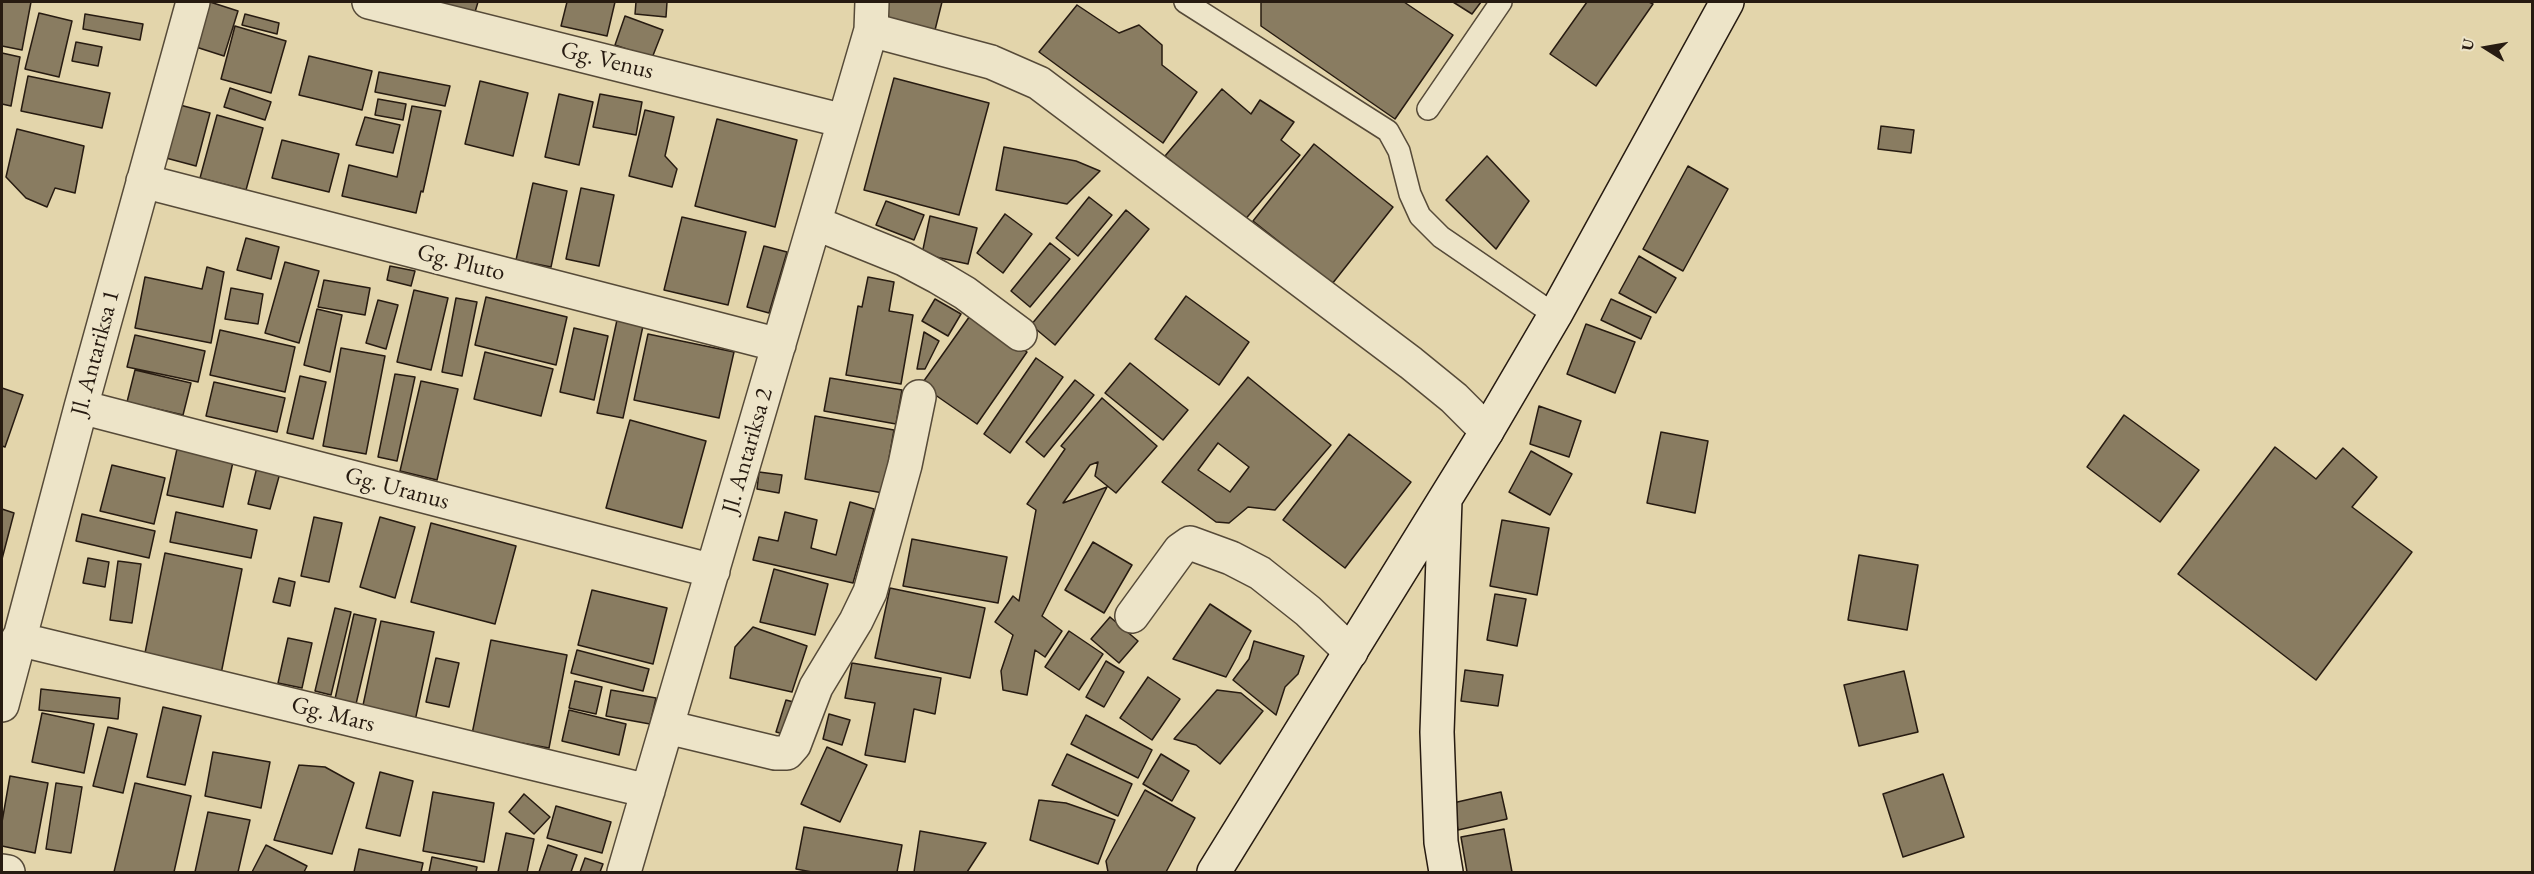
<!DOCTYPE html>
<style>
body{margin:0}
#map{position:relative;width:2534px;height:874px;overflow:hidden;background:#e3d5ab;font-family:"EB Garamond",serif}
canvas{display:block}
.frame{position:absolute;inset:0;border:3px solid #271b11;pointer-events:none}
.north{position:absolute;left:2456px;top:18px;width:60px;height:60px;-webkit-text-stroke:4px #ede4c8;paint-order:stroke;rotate:281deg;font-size:16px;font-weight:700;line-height:24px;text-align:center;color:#271b11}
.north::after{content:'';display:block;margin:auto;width:21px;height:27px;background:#271b11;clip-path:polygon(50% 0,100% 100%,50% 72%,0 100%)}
</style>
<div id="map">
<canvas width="2534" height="874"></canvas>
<div class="frame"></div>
<div class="north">U</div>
</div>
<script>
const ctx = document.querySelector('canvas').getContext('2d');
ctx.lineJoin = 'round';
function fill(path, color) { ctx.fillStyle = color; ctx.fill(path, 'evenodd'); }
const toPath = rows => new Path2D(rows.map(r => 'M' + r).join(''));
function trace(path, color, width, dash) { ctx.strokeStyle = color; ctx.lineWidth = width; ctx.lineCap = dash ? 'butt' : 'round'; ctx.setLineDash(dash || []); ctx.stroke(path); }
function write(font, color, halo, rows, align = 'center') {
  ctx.font = font + ' "EB Garamond",serif'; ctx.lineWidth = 6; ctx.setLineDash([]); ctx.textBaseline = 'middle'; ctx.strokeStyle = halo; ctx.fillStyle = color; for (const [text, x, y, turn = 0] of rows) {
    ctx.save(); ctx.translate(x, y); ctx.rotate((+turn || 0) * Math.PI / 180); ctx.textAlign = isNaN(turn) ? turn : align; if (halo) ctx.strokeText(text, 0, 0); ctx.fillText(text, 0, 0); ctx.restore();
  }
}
const building = toPath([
 [2,2,31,2,22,50,2,46,2,2],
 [210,2,238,11,224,56,196,47,210,2],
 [442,2,478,2,475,12,441,3,442,2],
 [567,2,615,2,607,36,561,26,567,2],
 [636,2,667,2,666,17,635,14,636,2],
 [883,2,942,2,935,30,879,16,883,2],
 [1261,2,1404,2,1453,35,1395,119,1261,26,1261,2],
 [1453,2,1481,2,1472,14,1453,2],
 [1587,2,1649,2,1653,4,1596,86,1550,54,1587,2],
 [1077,5,1119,33,1139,25,1162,45,1162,65,1197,92,1163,143,1039,52,1077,5],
 [39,13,72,21,59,77,25,69,39,13],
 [85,14,143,24,140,40,83,29,85,14],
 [245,14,279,23,277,34,242,25,245,14],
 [625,16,663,30,652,58,615,45,625,16],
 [235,26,286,41,271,93,221,79,235,26],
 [76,42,102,47,98,66,72,61,76,42],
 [2,53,20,57,11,106,2,104,2,53],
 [309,56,372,71,362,110,299,95,309,56],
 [379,72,450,86,445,106,375,92,379,72],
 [28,76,110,93,102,128,21,111,28,76],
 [894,78,989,103,959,215,864,190,894,78],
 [480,81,528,93,513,156,465,144,480,81],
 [230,88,271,102,265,120,224,107,230,88],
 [1222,89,1251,114,1260,100,1294,122,1281,140,1300,155,1243,222,1165,156,1222,89],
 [559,94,593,102,579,165,545,157,559,94],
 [600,94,642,102,636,135,593,127,600,94],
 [378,99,406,104,403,120,375,115,378,99],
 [180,105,210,113,196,166,166,158,180,105],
 [412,106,441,111,423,192,421,191,416,213,342,196,349,165,397,177,412,106],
 [645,110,674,117,665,156,677,169,672,187,629,176,645,110],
 [217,115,263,128,246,190,200,178,217,115],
 [365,117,400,125,393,153,356,145,365,117],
 [717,119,797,140,775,227,695,206,717,119],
 [1881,126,1914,130,1911,153,1878,149,1881,126],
 [17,129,84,146,75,193,55,188,47,207,26,198,6,177,17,129],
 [282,140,339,154,329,192,272,178,282,140],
 [1314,144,1393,207,1332,284,1253,221,1314,144],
 [1004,147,1076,161,1100,171,1067,204,996,190,1004,147],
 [1487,156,1529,201,1496,249,1446,200,1487,156],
 [1688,166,1728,189,1683,271,1643,249,1688,166],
 [533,183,567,191,551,267,516,260,533,183],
 [581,188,614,195,599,266,566,259,581,188],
 [1089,197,1112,215,1078,256,1056,238,1089,197],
 [886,201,924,215,914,240,876,225,886,201],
 [1126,210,1149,229,1055,345,1031,325,1126,210],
 [1005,214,1032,234,1003,273,977,253,1005,214],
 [930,216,977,228,968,264,922,254,930,216],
 [682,217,746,232,728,305,664,290,682,217],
 [246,238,279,247,271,279,237,270,246,238],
 [1050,243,1070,259,1030,307,1011,291,1050,243],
 [764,246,787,252,769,313,747,307,764,246],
 [1639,256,1676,278,1656,313,1619,293,1639,256],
 [285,262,319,271,299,343,265,333,285,262],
 [390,266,415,271,411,286,387,280,390,266],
 [207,267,224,272,211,343,135,328,145,277,202,289,207,267],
 [868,277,894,282,889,311,913,315,901,384,846,375,858,306,862,307,868,277],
 [324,280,370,288,365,315,318,307,324,280],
 [231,288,263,294,258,324,225,319,231,288],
 [414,290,448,298,431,370,397,362,414,290],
 [1186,296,1249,342,1219,385,1155,339,1186,296],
 [486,297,567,317,556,365,475,345,486,297],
 [456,298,477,302,462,376,442,372,456,298],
 [935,299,961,314,948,336,922,321,935,299],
 [1611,299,1651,317,1641,339,1601,320,1611,299],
 [378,300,398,305,386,349,366,343,378,300],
 [317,309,342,315,330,372,304,365,317,309],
 [972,313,1027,352,977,424,921,385,972,313],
 [617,320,643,326,623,418,597,413,617,320],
 [1586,324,1635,342,1615,393,1567,374,1586,324],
 [574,328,608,336,594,400,560,392,574,328],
 [220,330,295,347,285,392,210,375,220,330],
 [924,332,939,341,925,369,917,369,924,332],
 [648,334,734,352,719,418,634,400,648,334],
 [135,335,205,351,198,382,127,367,135,335],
 [341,348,385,356,366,454,323,446,341,348],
 [485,352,553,369,541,416,474,399,485,352],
 [1036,358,1063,377,1010,453,984,434,1036,358],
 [1130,363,1188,410,1163,440,1105,393,1130,363],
 [135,370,191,383,183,415,127,402,135,370],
 [395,374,415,377,397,461,378,457,395,374],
 [300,376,326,382,313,439,287,433,300,376],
 [1248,377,1331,445,1275,510,1248,507,1229,523,1216,522,1162,482,1248,377],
 [1218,443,1249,467,1230,492,1198,470,1218,443],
 [830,378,902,390,896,424,824,411,830,378],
 [1075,380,1094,395,1044,457,1026,442,1075,380],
 [421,381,458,389,437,480,400,471,421,381],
 [214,382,285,398,277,432,206,416,214,382],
 [2,388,23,395,5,447,2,446,2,388],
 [1102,398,1157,446,1116,493,1095,476,1098,462,1090,465,1063,503,1107,487,1042,616,1062,631,1045,657,1035,650,1027,695,1003,690,1001,671,1013,635,995,622,1013,596,1019,601,1036,510,1027,504,1065,449,1061,446,1102,398],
 [1539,406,1581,421,1569,457,1530,444,1539,406],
 [2124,415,2199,470,2160,522,2087,467,2124,415],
 [815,416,894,430,883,493,805,479,815,416],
 [630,420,706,441,682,528,606,508,630,420],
 [1661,432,1708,441,1695,513,1647,503,1661,432],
 [1349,434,1411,482,1345,568,1283,520,1349,434],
 [2275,447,2316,479,2343,448,2377,477,2352,507,2412,552,2316,680,2178,574,2275,447],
 [177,449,233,462,223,507,167,495,177,449],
 [1531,451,1572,474,1550,515,1509,492,1531,451],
 [112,465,165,478,154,524,100,511,112,465],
 [257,467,280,473,270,509,248,504,257,467],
 [759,472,782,475,779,493,757,489,759,472],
 [850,502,874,509,853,583,753,560,759,537,778,541,785,512,817,520,811,548,836,555,850,502],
 [2,509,14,513,2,559,2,509],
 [176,512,257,530,251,558,170,542,176,512],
 [82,514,155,531,149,558,76,541,82,514],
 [314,517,342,523,329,582,301,576,314,517],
 [380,517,415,527,395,598,360,587,380,517],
 [1502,520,1549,528,1537,595,1490,586,1502,520],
 [431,523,516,546,495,624,411,602,431,523],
 [912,539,1007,557,998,603,903,586,912,539],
 [1093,542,1132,565,1104,613,1065,590,1093,542],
 [165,553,242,569,221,674,144,658,165,553],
 [1859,555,1918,565,1907,630,1848,620,1859,555],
 [88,558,109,562,105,587,83,583,88,558],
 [118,561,141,564,132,623,110,620,118,561],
 [774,569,828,584,815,635,760,622,774,569],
 [279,578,295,582,290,606,273,602,279,578],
 [890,588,985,608,970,678,875,658,890,588],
 [592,590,667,608,653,664,578,645,592,590],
 [1495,594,1526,599,1517,646,1487,640,1495,594],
 [1210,604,1251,631,1226,677,1173,659,1210,604],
 [335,608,351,612,331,695,315,691,335,608],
 [354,614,376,619,356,704,335,699,354,614],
 [1110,617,1138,641,1119,663,1091,639,1110,617],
 [381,621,434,632,415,721,362,710,381,621],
 [753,627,807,646,792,692,730,678,735,647,753,627],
 [1069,631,1103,654,1079,690,1045,667,1069,631],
 [288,638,312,643,302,688,278,683,288,638],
 [491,640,567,655,549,748,472,734,491,640],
 [1254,641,1304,656,1298,674,1285,687,1276,715,1233,680,1249,659,1254,641],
 [577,650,649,669,643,691,571,673,577,650],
 [436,658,459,663,449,707,426,702,436,658],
 [1106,661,1124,672,1104,707,1086,697,1106,661],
 [852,663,941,678,935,714,914,709,905,762,865,755,875,703,845,698,852,663],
 [1465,670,1503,675,1498,706,1461,701,1465,670],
 [1904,671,1918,732,1859,746,1844,685,1904,671],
 [1148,677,1180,699,1152,740,1120,718,1148,677],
 [575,681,602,687,596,714,569,708,575,681],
 [41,689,120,698,118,719,39,710,41,689],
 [611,690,656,698,650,724,606,716,611,690],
 [1217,690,1241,693,1263,711,1220,764,1196,745,1174,739,1217,690],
 [786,700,801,704,792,736,776,732,786,700],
 [163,707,201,716,185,785,147,777,163,707],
 [569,710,626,724,619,755,562,741,569,710],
 [42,713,94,724,84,773,32,762,42,713],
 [829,714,850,720,842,745,823,739,829,714],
 [1086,715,1152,750,1138,778,1071,744,1086,715],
 [108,727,137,734,123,793,93,786,108,727],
 [827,747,867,765,840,822,801,804,827,747],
 [213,752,270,762,261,808,205,796,213,752],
 [1067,754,1132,784,1118,816,1052,785,1067,754],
 [1161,754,1189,771,1172,801,1143,784,1161,754],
 [299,765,325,767,354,783,332,854,274,840,299,765],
 [380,772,413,781,400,836,366,828,380,772],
 [1943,774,1964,837,1903,857,1883,794,1943,774],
 [10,776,48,783,35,853,2,846,2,822,10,776],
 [56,783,82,787,71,853,46,849,56,783],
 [135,783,191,796,174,872,114,872,135,783],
 [1145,790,1195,818,1166,872,1108,872,1106,861,1145,790],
 [433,792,494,803,484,862,423,851,433,792],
 [1501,792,1507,819,1458,830,1453,803,1501,792],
 [524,794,550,817,534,834,509,812,524,794],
 [1039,800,1066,803,1115,820,1098,864,1030,840,1039,800],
 [556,806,611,822,602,853,547,838,556,806],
 [208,812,250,820,238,872,195,872,208,812],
 [804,827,902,845,897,872,812,872,796,869,804,827],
 [1504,829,1512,872,1467,872,1461,837,1504,829],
 [920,831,986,843,967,872,914,872,920,831],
 [506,833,534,839,527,872,498,872,506,833],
 [266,845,307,866,304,872,252,872,266,845],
 [548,845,577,855,571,872,539,872,548,845],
 [359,849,423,863,421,872,354,872,359,849],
 [432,857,477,867,476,872,429,872,432,857],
 [585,858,603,864,600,872,580,872,585,858]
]);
fill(building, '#897c61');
trace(building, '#271b11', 1.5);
const lane = toPath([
 [1185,2,1388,131,1399,151,1410,194,1420,216,1441,237,1555,315],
 [1428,109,1501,2]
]);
const street = toPath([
 [369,2,844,121],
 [871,30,991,62,1039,83,1411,363,1454,398,1487,431],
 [143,181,779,345],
 [815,223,904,259,938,277,965,293,1020,334],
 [81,407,713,571],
 [1132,616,1180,550,1190,543,1231,558,1260,573,1308,611,1351,652],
 [18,639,648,791],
 [2,705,81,407,193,2],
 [667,727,775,753,787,753,794,745,816,687,856,621,870,592,905,465,919,397],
 [2,871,8,872],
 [624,872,871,30,872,2]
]);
const secondary = toPath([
 [1445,500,1437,732,1441,842,1446,872],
 [1214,872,1487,431,1555,315,1727,2]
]);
trace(lane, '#564a38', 24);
trace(street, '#564a38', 36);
trace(secondary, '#271b11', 36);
trace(lane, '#ede4c8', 21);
trace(street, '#ede4c8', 33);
trace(secondary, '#ede4c8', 33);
write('24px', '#271b11', '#ede4c8', [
 ["Gg. Venus",607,61,14],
 ["Gg. Pluto",461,263,14],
 ["Jl. Antariksa 1",96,353,-75],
 ["Jl. Antariksa 2",748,451,-74],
 ["Gg. Uranus",397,489,15],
 ["Gg. Mars",333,715,14]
]);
</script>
